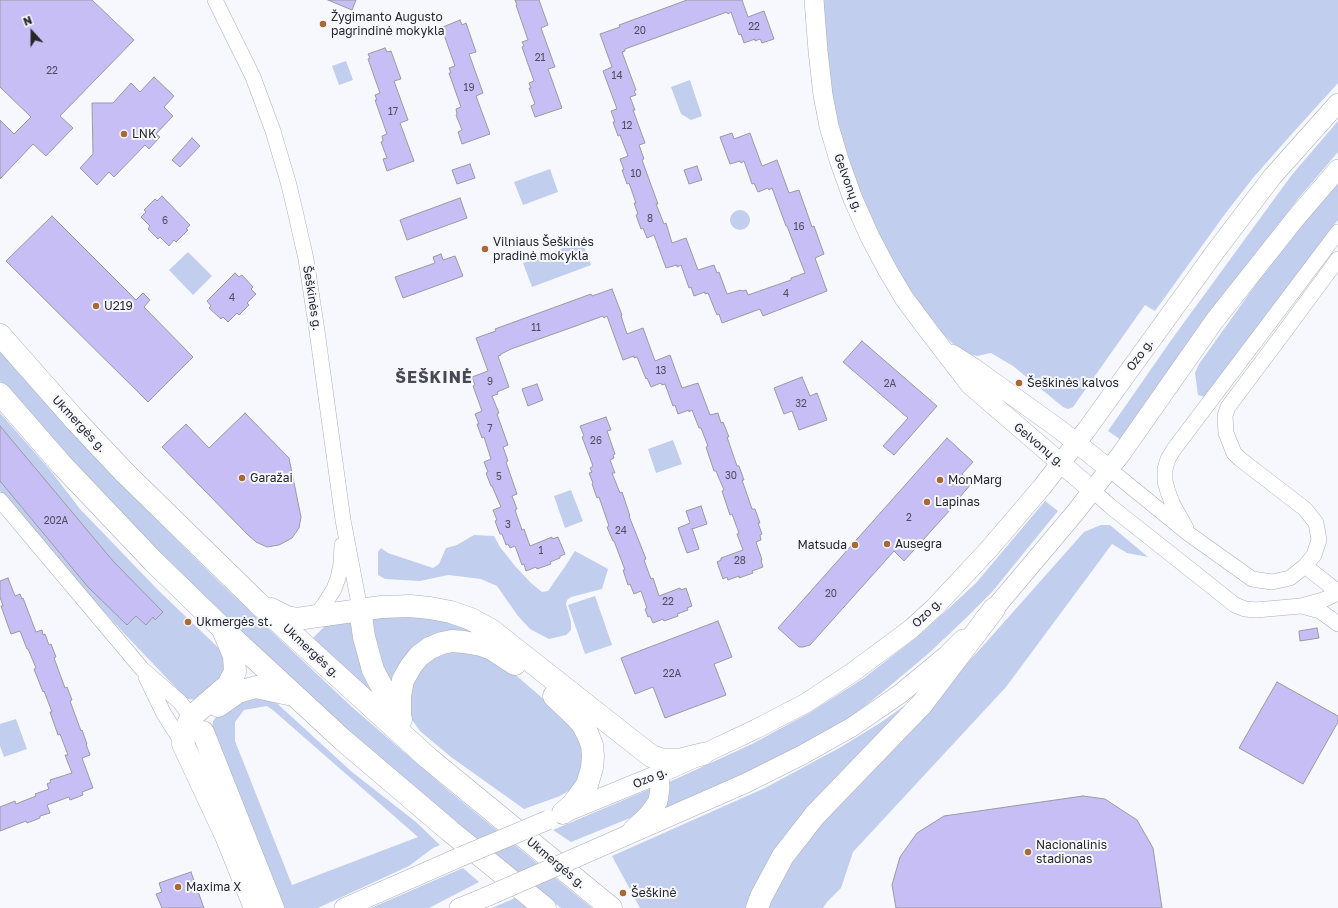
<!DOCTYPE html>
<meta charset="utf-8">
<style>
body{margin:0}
#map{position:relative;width:1338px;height:908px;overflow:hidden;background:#f6f8fe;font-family:"Golos Text",sans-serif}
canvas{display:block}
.north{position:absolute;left:12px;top:12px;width:40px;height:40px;-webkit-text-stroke:3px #f6f8fe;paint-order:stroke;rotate:339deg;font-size:11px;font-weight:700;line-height:16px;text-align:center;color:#26272a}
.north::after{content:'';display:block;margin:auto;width:14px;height:18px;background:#26272a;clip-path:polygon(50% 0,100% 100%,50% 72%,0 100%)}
</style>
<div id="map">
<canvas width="1338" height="908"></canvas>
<div class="north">N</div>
</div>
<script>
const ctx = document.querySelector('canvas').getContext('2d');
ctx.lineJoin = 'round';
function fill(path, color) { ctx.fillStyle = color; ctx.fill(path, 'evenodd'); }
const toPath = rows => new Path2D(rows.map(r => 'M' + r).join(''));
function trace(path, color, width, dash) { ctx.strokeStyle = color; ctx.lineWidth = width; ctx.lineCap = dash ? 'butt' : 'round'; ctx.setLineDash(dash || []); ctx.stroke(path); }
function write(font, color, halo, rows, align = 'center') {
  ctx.font = font + ' "Golos Text",sans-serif'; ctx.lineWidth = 4; ctx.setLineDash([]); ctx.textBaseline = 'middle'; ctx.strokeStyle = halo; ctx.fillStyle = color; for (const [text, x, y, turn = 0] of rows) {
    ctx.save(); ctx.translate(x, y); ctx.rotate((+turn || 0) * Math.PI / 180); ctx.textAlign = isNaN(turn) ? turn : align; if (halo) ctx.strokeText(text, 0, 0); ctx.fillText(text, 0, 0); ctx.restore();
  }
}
fill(toPath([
 [823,0,1338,0,1338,83,1290,136,1253,178,1225,214,1155,311,1145,305,1073,407,1068,409,1063,407,1013,366,991,353,977,356,965,353,954,345,939,330,917,302,895,267,872,225,843,146,832,99],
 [346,61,353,80,339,85,332,66],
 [690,80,702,116,691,120,681,114,671,87],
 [1338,121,1338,152,1298,199,1220,302,1121,440,1108,431,1172,339,1291,176],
 [550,169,558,192,523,205,514,182],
 [1338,180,1338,220,1204,397,1198,395,1195,373,1199,364,1274,259],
 '730 220a10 10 0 1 1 20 0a10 10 0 1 1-20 0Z',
 [582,241,591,265,532,287,523,263],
 [188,252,212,276,193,295,169,270],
 [0,349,88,449,142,505,219,582,303,661,353,708,449,791,592,908,561,908,444,813,382,760,279,668,202,595,89,480,0,381],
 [0,413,50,470,80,509,158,590,228,657,231,669,196,700,188,699,181,693,118,627,70,574,0,491],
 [673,440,682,464,656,473,648,449],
 [571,490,583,521,565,528,554,496],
 [1045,501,1058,511,992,592,966,618,929,653,885,690,843,723,807,745,659,814,665,804,669,793,667,783,752,744,811,712,864,678,922,633,976,583],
 [1101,525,1110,525,1148,557,1127,553,1112,544,1006,687,853,852,841,888,827,902,823,908,763,908,799,845,982,647,1084,532],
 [474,535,494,536,500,547,515,566,531,583,542,592,548,591,564,568,575,551,608,569,602,589,571,597,567,600,566,604,571,622,571,630,566,635,549,639,530,629,518,616,497,586,481,579,448,575,420,581,385,579,378,575,378,552,381,548,388,553,433,568,439,564,446,548,457,545],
 [595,596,612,645,585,654,568,605],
 [355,614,377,697,310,641,335,616],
 [423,615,483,632,453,636,396,686,383,681,368,616],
 [453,649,480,653,511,671,570,722,587,750,577,786,560,796,524,809,451,757,420,731,410,717,412,678,433,655],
 [248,693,269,696,352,772,416,822,440,845,433,848,409,866,318,908,283,908,212,728,213,721,224,707],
 [267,706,274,711,418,837,292,885,235,741,235,722,244,710],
 [917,697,749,908,640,908,612,856,765,788,841,747,880,723],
 [16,719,27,749,4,757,0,746,0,724],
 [652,788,654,793,640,814,571,842,553,830],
 [463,868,479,882,429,908,371,908],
 [515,898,527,908,492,908]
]), '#c1ceee');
const building = toPath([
 [0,0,92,0,134,40,60,116,73,128,46,156,33,144,0,179,0,120,14,134,31,117,0,87,0,0],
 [328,0,356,0,352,10,328,0],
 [515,0,539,0,548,25,541,28,555,67,548,69,562,108,535,117,531,106,535,104,529,88,531,88,529,83,534,81,522,47,524,46,522,42,528,40,516,5,517,5,515,0],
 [687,0,742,0,748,17,764,11,774,39,762,43,760,39,755,41,755,39,744,43,741,34,739,35,731,12,728,14,727,12,625,49,625,51,622,52,636,90,634,91,636,95,630,97,635,110,633,110,645,143,639,145,644,159,642,160,658,204,656,204,664,224,666,223,672,243,686,238,698,270,714,265,717,273,719,272,727,294,741,290,742,291,746,290,748,295,791,280,791,278,805,273,787,226,786,226,772,188,769,190,768,188,758,192,754,183,752,184,744,161,741,163,740,161,730,164,720,137,732,133,734,139,750,133,762,166,777,160,789,193,799,190,812,227,814,226,824,254,815,258,827,291,763,316,760,309,722,323,719,314,717,315,708,293,705,294,705,292,694,296,691,287,689,288,681,265,677,267,677,265,666,268,654,235,647,238,643,228,641,229,636,215,638,214,634,203,636,203,629,183,627,184,622,170,624,170,620,159,628,156,620,135,618,136,613,122,615,122,611,111,617,109,603,71,612,67,600,34,620,27,619,25,687,0],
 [460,20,462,25,466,23,476,52,469,54,483,93,476,96,490,134,462,144,458,132,462,130,456,115,457,114,456,109,461,107,449,73,451,73,449,68,455,66,443,32,445,31,443,27,460,20],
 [385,48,387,52,391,51,401,79,394,81,408,120,400,123,414,161,387,171,383,159,387,158,381,142,383,141,382,136,387,134,375,100,377,100,375,95,380,93,368,59,370,58,368,54,385,48],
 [154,77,174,96,164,107,173,116,156,134,160,137,149,149,145,145,114,177,109,172,97,185,80,168,93,154,92,103,113,103,131,83,140,92,154,77],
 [192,138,200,146,180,167,172,160,192,138],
 [470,164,475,178,457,184,452,170,470,164],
 [697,166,702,180,689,184,684,170,697,166],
 [162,196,190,225,186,229,188,230,176,242,174,240,169,246,160,237,158,239,148,229,150,226,141,217,146,212,144,210,155,199,157,201,162,196],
 [460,198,467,218,407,240,400,220,460,198],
 [52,216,136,300,143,293,150,300,144,307,193,357,148,402,6,261,52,216],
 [441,254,443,260,455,256,463,276,403,298,395,277,435,263,433,257,441,254],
 [235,273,239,277,242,275,253,287,251,289,256,294,247,303,249,305,239,315,237,313,228,322,223,317,221,319,209,308,211,306,207,301,235,273],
 [612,289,622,315,621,316,627,334,643,328,655,361,670,355,682,388,698,383,710,415,718,413,721,423,723,422,729,437,727,437,737,466,739,466,744,480,742,480,752,509,755,509,760,523,758,523,762,534,760,535,761,540,756,542,762,560,761,561,763,567,752,571,753,573,739,578,739,576,728,580,727,577,723,579,717,562,721,560,721,558,743,550,737,534,739,533,732,514,730,515,722,491,724,490,716,471,714,471,706,447,708,446,701,428,699,428,692,410,689,412,689,410,678,414,675,405,673,406,665,384,662,385,661,383,651,387,647,378,646,379,637,357,634,358,634,356,623,360,607,316,604,318,603,316,573,327,511,349,501,354,501,355,498,356,509,387,497,392,498,394,492,396,499,413,497,414,508,445,503,447,508,461,506,462,517,494,512,496,517,509,515,510,522,530,524,529,530,546,552,537,552,539,558,537,565,554,560,556,560,558,550,562,551,564,537,569,536,567,526,571,524,564,522,565,515,546,510,548,508,544,506,545,502,534,500,534,495,521,497,520,493,510,501,507,492,486,491,486,486,473,488,472,484,462,491,459,484,437,482,438,477,424,479,424,475,414,482,411,473,386,475,385,472,377,488,371,476,338,496,331,495,329,591,294,592,296,612,289],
 [862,341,937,406,894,455,883,446,908,418,843,362,862,341],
 [802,377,810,396,817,393,827,420,799,430,792,411,784,414,774,388,802,377],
 [537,384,543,400,528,406,522,389,537,384],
 [245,413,289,458,301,517,299,528,292,538,279,545,267,547,256,542,248,535,162,447,186,424,209,448,245,413],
 [606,417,611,430,607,431,615,454,613,455,614,458,610,460,615,473,612,473,620,493,622,492,630,516,629,516,646,559,644,560,651,579,653,578,659,596,680,588,681,590,686,588,692,606,687,608,688,610,677,614,678,616,664,621,663,619,653,623,650,616,648,617,645,609,647,608,641,591,634,594,630,584,628,585,623,570,625,570,614,541,613,541,607,527,609,526,599,497,597,498,592,484,593,483,589,473,592,472,590,468,593,466,582,437,584,436,580,426,606,417],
 [0,426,113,561,163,612,155,620,153,617,146,625,136,616,127,625,88,587,0,481,0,426],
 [947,438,973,462,962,474,972,483,959,498,960,499,904,561,894,551,810,645,803,647,799,647,778,628,947,438],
 [701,506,707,524,692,529,692,528,699,549,687,553,678,528,690,523,686,511,701,506],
 [8,578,15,596,20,594,22,599,23,598,36,632,42,630,43,635,45,634,49,645,51,644,56,657,54,658,65,688,67,687,72,700,70,701,81,731,82,730,87,744,86,744,90,755,82,758,93,788,82,792,83,795,70,800,69,797,47,805,50,813,40,816,40,818,27,823,26,821,0,831,0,807,15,801,16,804,36,796,35,794,49,789,47,784,51,782,50,780,72,773,65,755,68,755,60,734,58,735,50,712,52,712,44,691,43,692,34,669,36,668,28,649,27,649,20,631,11,634,1,606,3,606,0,597,0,581,8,578],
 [718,621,732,657,714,664,726,695,665,718,653,687,635,694,621,658,718,621],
 [1317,628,1319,638,1300,641,1299,631,1317,628],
 [1277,682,1338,716,1338,722,1303,784,1239,748,1277,682],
 [1083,796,1105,799,1137,820,1153,848,1162,908,896,908,892,885,900,857,917,833,944,816,1083,796],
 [191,872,204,908,162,908,156,894,162,892,159,883,191,872]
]);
fill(building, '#c6bef4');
trace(building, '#9b9aa2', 1);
const minor = toPath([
 [215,0,253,77,273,131,289,185,296,215,306,259,317,331,343,520,360,609],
 [1109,469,1189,534,1252,579,1272,582,1290,578,1305,566,1314,555,1319,540,1316,523,1305,509,1240,459,1234,453,1226,433,1225,416,1228,407,1285,331,1338,259],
 [1092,490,1110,506,1235,605,1245,609,1256,610,1301,606,1323,600,1338,593],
 [0,500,142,669,180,702,196,724],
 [1186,528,1173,505,1168,492,1165,481,1165,469,1168,459,1174,449,1338,232],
 [1305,566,1338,592],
 [1302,606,1320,611,1338,624],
 [311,617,319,611,324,605,334,589,338,578,341,564,342,545],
 [146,677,164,714,183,744]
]);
const major = toPath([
 [814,0,818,51,823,95,829,126,839,160,853,199,870,237,888,271,904,298,921,321,970,385,1092,490],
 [952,354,974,368,1059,429,1109,469],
 [984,619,994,609,1074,514,1121,454,1215,320,1295,219,1338,169],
 [564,813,659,774,703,754,756,729,806,703,853,672,911,629,934,608,989,549,1042,487,1087,429,1215,252,1272,177,1338,103],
 [632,830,648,815,658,801,660,788,659,774],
 [582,855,746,783,802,755,852,727,900,694,947,655,963,639],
 [344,908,460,857],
 [459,908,486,897]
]);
const highway = toPath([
 [0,335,76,421,125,473,258,603,428,758,611,908],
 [0,394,61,464,154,562,223,629,343,740,450,831,545,908],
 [271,609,287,617,297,619,381,607,410,606,430,608,451,612,471,619,491,630,651,756,663,760,679,760,703,754],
 [360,609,364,637,373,670,382,687,401,719],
 [224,632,234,656,235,672,228,685,191,717,186,729,183,744,226,836,255,908],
 [554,696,575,716,583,725,588,735,592,745,593,756,592,768,587,785,573,804,563,813],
 [218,706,238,692,256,687,293,695],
 [400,716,400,696,403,680,411,666,419,656,430,648,442,643,452,641,464,642,481,645,492,649,515,664],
 [203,732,273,908],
 [757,908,761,897,783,856,815,815,922,704,994,609]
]);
trace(minor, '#acafb8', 16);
trace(major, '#acafb8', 20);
trace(highway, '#acafb8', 23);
trace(minor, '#fff', 15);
trace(major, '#fff', 19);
trace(highway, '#fff', 22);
const majorBridge = toPath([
 [460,857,548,820],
 [486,897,582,855]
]);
trace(majorBridge, '#acafb8', 20, []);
trace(majorBridge, '#fff', 19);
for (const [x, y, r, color] of [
 [323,24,4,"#a96933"],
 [124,134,4,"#a96933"],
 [485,249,4,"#a96933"],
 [96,306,4,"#a96933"],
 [1019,383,4,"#a96933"],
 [242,478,4,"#a96933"],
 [940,480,4,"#a96933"],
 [927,502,4,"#a96933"],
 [887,544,4,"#a96933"],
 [855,545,4,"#a96933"],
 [188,622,4,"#a96933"],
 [1028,852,4,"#a96933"],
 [178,887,4,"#a96933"],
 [623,893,4,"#a96933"]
]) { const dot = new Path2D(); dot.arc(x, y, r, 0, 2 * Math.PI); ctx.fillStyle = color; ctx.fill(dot); trace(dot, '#f6f8fe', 1.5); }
write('10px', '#4e4d5c', null, [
 ["22",754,27],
 ["20",640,31],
 ["21",540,58],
 ["22",52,71],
 ["14",617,76],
 ["19",469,88],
 ["17",393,112],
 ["12",627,126],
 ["10",636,174],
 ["8",650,219],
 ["6",165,221],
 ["16",799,227],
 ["4",786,294],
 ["4",232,298],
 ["11",536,328],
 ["13",661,371],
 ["9",490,382],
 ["2A",890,384],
 ["32",801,404],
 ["7",490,429],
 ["26",596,441],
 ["30",731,476],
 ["5",499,477],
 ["2",909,518],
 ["202A",56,521],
 ["3",508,525],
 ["24",621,531],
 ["1",541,551],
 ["28",740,561],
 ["20",831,594],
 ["22",668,602],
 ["22A",672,674]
]);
write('12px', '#26272a', '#f6f8fe', [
 ["Žygimanto Augusto",331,17],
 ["pagrindinė mokykla",331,31],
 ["LNK",132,134],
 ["Vilniaus Šeškinės",493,242],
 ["pradinė mokykla",493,256],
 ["U219",104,306],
 ["Šeškinės kalvos",1027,383],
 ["Garažai",250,478],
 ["MonMarg",948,480],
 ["Lapinas",935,502],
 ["Ausegra",895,544],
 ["Matsuda",847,545,"right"],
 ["Ukmergės st.",196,622],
 ["Nacionalinis",1036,845],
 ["stadionas",1036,859],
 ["Maxima X",186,887],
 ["Šeškinė",631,893]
], 'left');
write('12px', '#26272a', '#f6f8fe', [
 ["Gelvonų g.",848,183,70],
 ["Šeškinės g.",312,298,81],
 ["Ozo g.",1140,355,-54],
 ["Ukmergės g.",79,424,47],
 ["Gelvonų g.",1039,445,40],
 ["Ozo g.",927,613,-44],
 ["Ukmergės g.",311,651,43],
 ["Ozo g.",650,778,-23],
 ["Ukmergės g.",556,863,40]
]);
ctx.letterSpacing = '1px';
write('bold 16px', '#474a51', '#f6f8fe', [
 ["ŠEŠKINĖ",434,378]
]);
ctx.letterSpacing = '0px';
</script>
